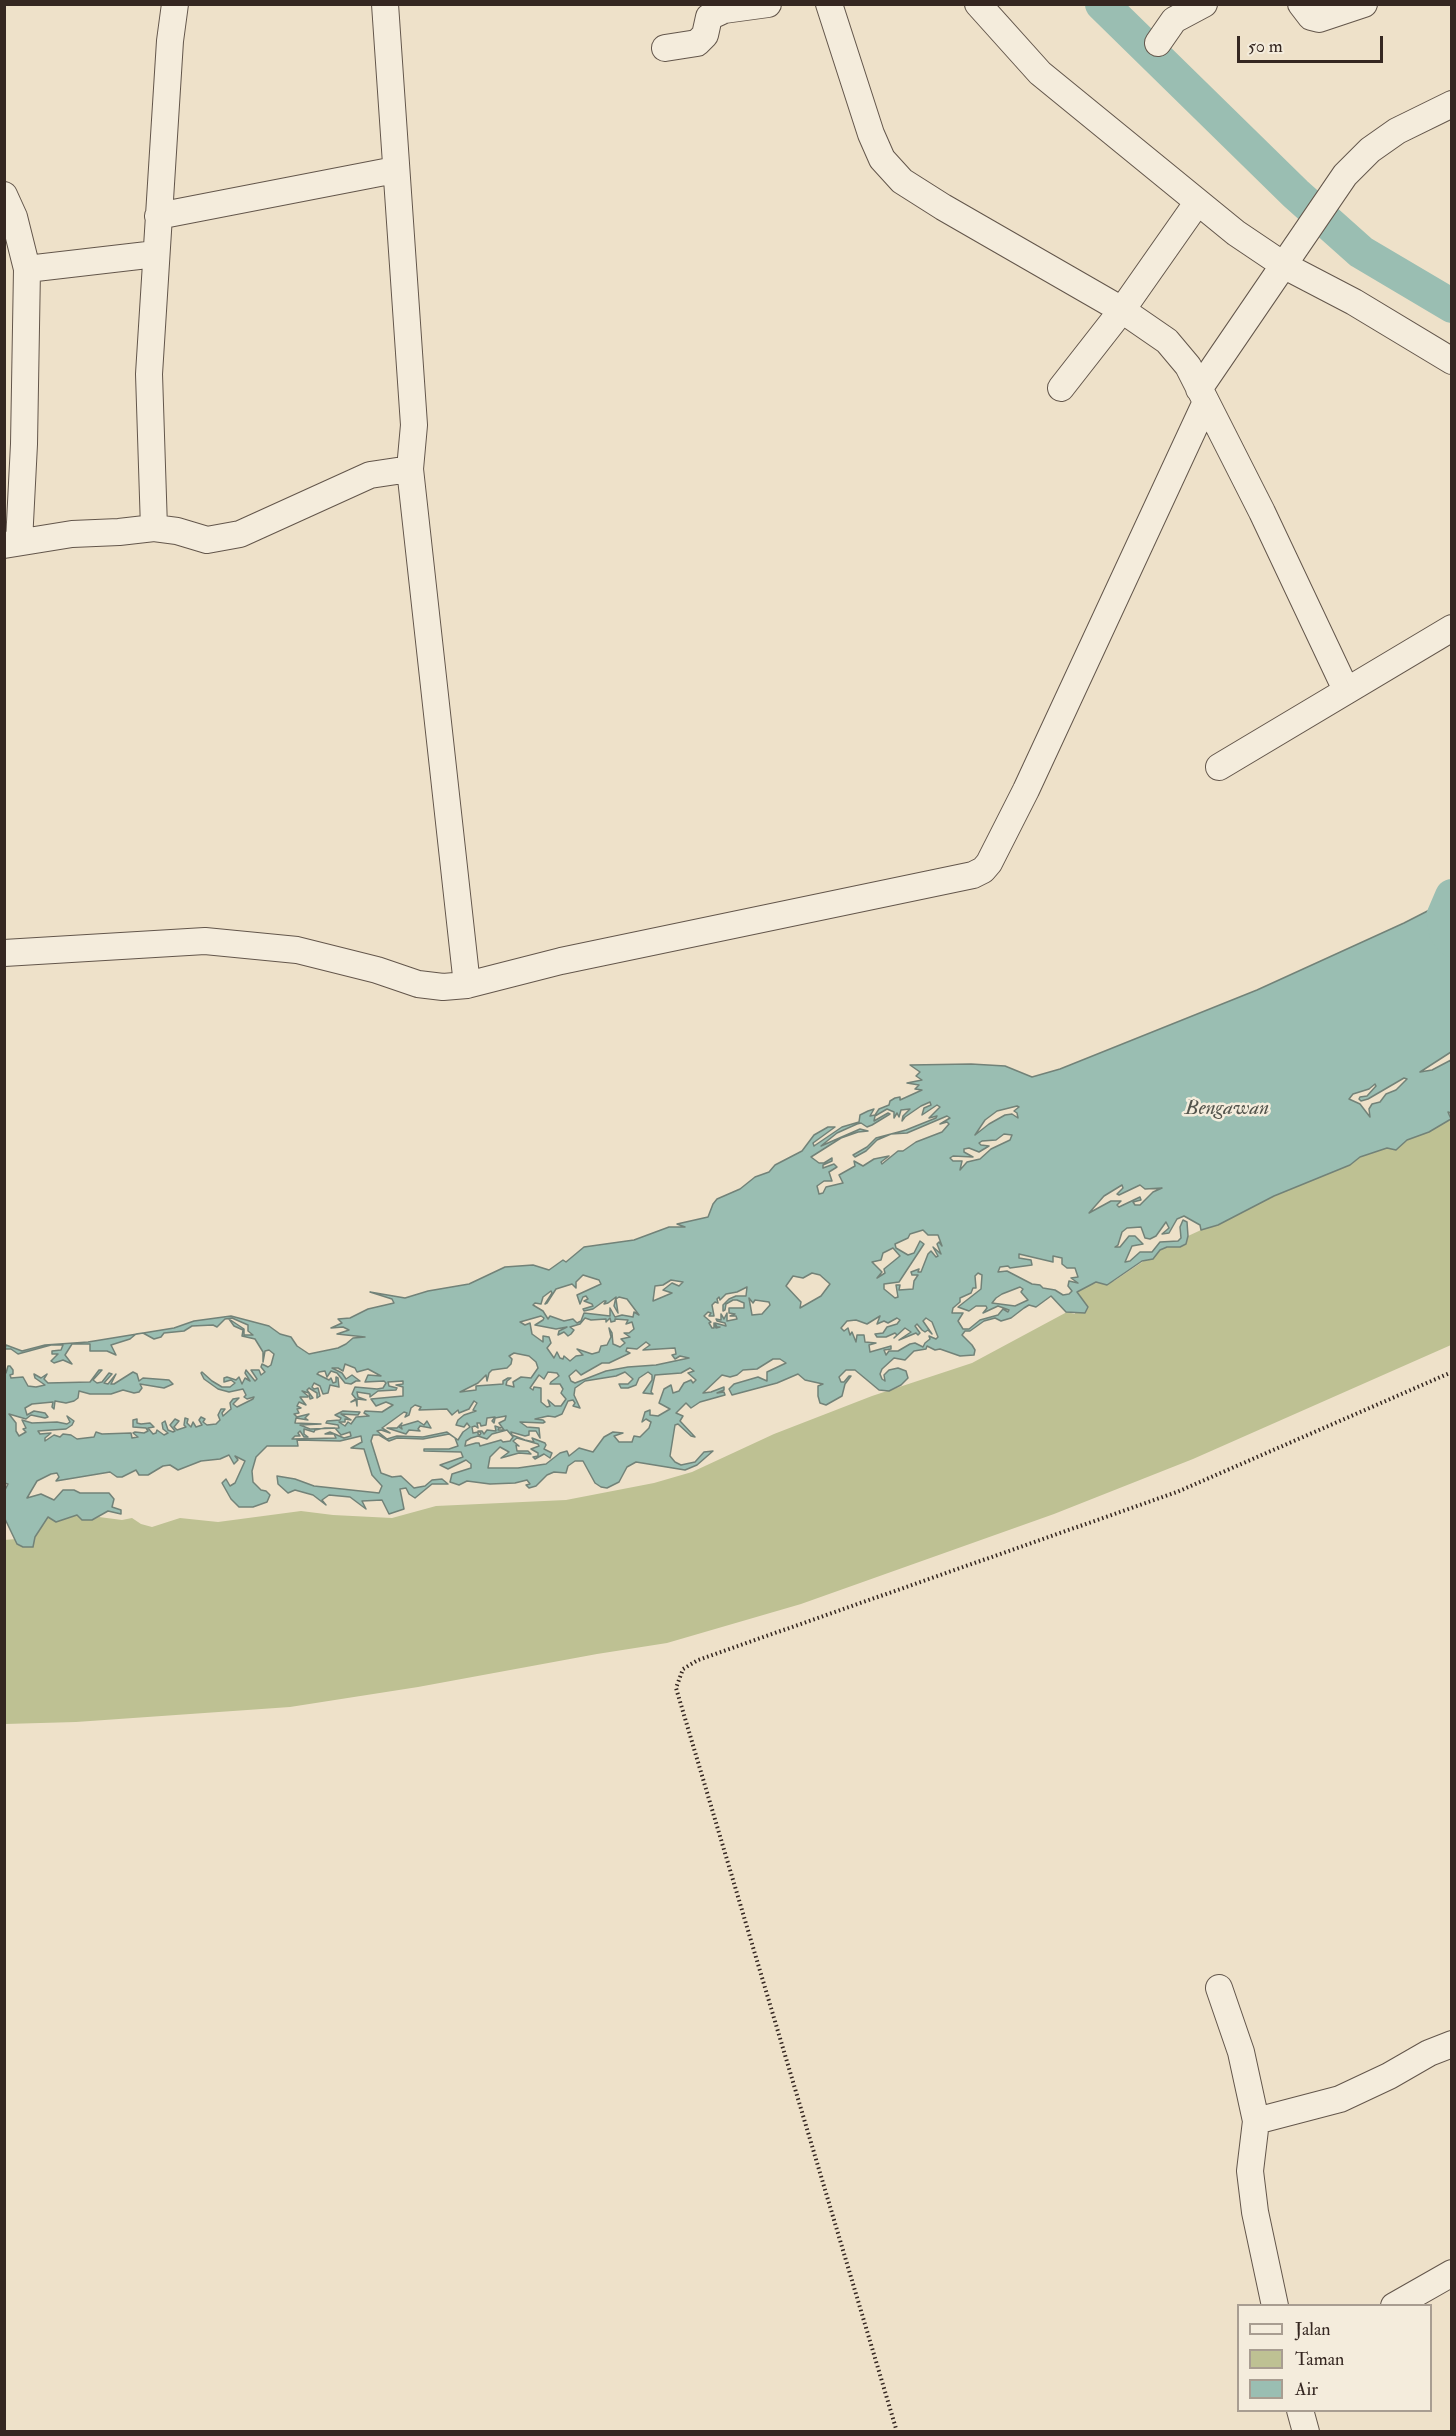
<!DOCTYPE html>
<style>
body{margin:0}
#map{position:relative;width:1456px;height:2436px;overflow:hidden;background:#eee1c9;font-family:"IM FELL Double Pica",serif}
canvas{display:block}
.frame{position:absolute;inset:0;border:6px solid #352721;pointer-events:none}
.legend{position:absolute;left:1237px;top:2304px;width:195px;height:108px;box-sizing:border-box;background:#f4ecdc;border:2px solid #a89d91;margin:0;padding:8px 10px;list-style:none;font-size:18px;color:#352721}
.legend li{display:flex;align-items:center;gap:12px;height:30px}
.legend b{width:30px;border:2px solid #a89d91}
.scale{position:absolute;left:1237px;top:36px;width:146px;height:27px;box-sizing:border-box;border:3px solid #352721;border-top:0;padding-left:8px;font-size:18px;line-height:21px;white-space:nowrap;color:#352721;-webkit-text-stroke:4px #f4ecdc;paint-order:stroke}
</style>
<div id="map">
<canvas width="1456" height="2436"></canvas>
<div class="frame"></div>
<ul class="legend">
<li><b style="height:8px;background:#f4ecdc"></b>Jalan</li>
<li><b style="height:16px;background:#bec193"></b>Taman</li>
<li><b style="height:16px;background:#9abeb2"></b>Air</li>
</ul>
<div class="scale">50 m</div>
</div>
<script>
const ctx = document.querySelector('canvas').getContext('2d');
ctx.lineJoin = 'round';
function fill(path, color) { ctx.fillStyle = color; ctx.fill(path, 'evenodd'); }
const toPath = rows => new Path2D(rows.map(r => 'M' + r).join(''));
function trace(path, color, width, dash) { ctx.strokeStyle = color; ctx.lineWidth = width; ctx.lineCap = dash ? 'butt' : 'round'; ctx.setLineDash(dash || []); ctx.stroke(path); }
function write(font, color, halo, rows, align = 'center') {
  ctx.font = font + ' "IM FELL Double Pica",serif'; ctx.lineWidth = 5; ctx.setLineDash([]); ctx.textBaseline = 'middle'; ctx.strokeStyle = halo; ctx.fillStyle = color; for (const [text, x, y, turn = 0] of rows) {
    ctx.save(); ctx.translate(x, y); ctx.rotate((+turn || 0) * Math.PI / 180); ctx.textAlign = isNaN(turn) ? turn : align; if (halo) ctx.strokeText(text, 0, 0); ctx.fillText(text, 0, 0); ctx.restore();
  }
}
fill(toPath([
 [1451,1119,1451,1345,1193,1459,1054,1514,801,1604,667,1643,597,1654,418,1687,290,1707,76,1722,5,1724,4,1540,16,1539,17,1544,35,1537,48,1517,62,1520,77,1515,92,1520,99,1517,122,1520,132,1518,141,1524,152,1527,180,1518,218,1522,301,1511,333,1515,392,1518,436,1506,566,1500,654,1483,692,1472,774,1434,872,1396,972,1363,1067,1312,1075,1314,1076,1292,1088,1284,1114,1281,1160,1250,1167,1246,1186,1245,1188,1236,1201,1230,1218,1225,1274,1196,1350,1165,1360,1157,1387,1148,1396,1150,1406,1140,1429,1132]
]), '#bec193');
const water = toPath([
 [1451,899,1451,1052,1420,1072,1432,1070,1451,1060,1451,1113,1448,1112,1451,1119,1429,1132,1407,1140,1396,1150,1387,1148,1360,1157,1350,1165,1274,1196,1218,1225,1201,1230,1200,1225,1184,1216,1177,1219,1169,1233,1162,1234,1169,1228,1166,1222,1156,1236,1150,1239,1145,1238,1141,1227,1127,1228,1122,1232,1118,1245,1115,1247,1120,1247,1129,1236,1135,1236,1143,1244,1132,1246,1125,1262,1130,1261,1140,1252,1152,1252,1160,1242,1178,1241,1181,1238,1180,1227,1183,1220,1187,1222,1188,1236,1186,1244,1180,1247,1167,1247,1160,1250,1153,1259,1142,1261,1107,1285,1096,1282,1077,1292,1088,1307,1085,1313,1066,1312,1051,1296,1036,1307,1029,1305,1024,1308,1011,1318,1001,1321,995,1318,984,1321,970,1331,965,1331,962,1335,972,1345,975,1350,974,1355,960,1356,940,1349,935,1350,927,1346,926,1349,914,1351,905,1360,894,1358,882,1369,880,1374,882,1379,885,1381,884,1375,889,1370,898,1368,906,1371,908,1378,901,1385,889,1391,879,1390,855,1370,846,1370,839,1377,841,1382,844,1382,849,1376,851,1376,845,1384,842,1396,826,1405,820,1403,818,1396,818,1386,823,1384,805,1380,798,1374,777,1383,732,1395,729,1389,734,1384,758,1377,767,1381,767,1372,786,1363,780,1359,773,1359,757,1369,743,1370,737,1375,730,1377,722,1375,703,1393,711,1392,724,1387,724,1390,717,1393,724,1392,725,1395,700,1402,691,1408,686,1403,676,1413,683,1416,680,1421,695,1437,691,1436,678,1424,675,1425,670,1456,675,1462,681,1465,695,1462,704,1452,713,1451,697,1465,685,1470,636,1462,627,1467,619,1482,607,1488,601,1487,595,1483,583,1461,575,1461,568,1466,566,1473,554,1472,547,1475,536,1486,529,1488,526,1485,530,1484,527,1480,515,1483,490,1484,467,1481,459,1485,450,1482,452,1474,471,1468,471,1464,466,1460,448,1469,440,1465,463,1457,461,1452,424,1451,424,1449,449,1449,458,1446,455,1438,449,1434,423,1439,397,1438,389,1441,379,1435,373,1435,371,1441,381,1473,392,1477,401,1476,414,1488,425,1486,432,1480,442,1479,448,1484,432,1484,415,1498,409,1494,406,1488,400,1489,404,1509,389,1514,382,1500,362,1501,366,1509,350,1497,329,1495,322,1500,326,1505,313,1495,295,1490,288,1493,278,1484,277,1476,295,1479,314,1486,379,1493,382,1486,372,1475,364,1449,351,1448,362,1442,361,1436,340,1441,297,1440,298,1446,267,1446,256,1457,252,1471,253,1482,261,1490,266,1491,270,1495,267,1502,253,1507,239,1507,231,1499,222,1483,226,1479,230,1486,235,1483,245,1461,235,1456,238,1460,234,1464,229,1455,220,1459,201,1461,178,1470,170,1465,163,1466,148,1475,139,1475,136,1470,122,1477,117,1477,110,1472,56,1481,59,1477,57,1473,51,1474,37,1481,27,1498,41,1494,54,1500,63,1490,74,1490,80,1493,109,1493,114,1499,112,1507,121,1510,121,1514,108,1511,92,1520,82,1520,77,1515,56,1522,48,1517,35,1537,33,1547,23,1547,17,1544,5,1519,5,1490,8,1484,4,1483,4,1372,6,1373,8,1366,10,1366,13,1370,13,1374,10,1375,11,1378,23,1377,28,1386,36,1387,45,1385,35,1378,34,1374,41,1378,47,1374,44,1379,48,1383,90,1382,99,1370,102,1370,93,1380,97,1383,102,1382,109,1373,112,1374,104,1383,108,1384,116,1374,111,1384,114,1384,133,1372,137,1374,139,1381,143,1378,169,1380,173,1384,164,1388,140,1384,142,1388,139,1392,134,1393,123,1390,111,1394,90,1394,79,1391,78,1398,74,1401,66,1403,55,1401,54,1409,52,1407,53,1402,32,1404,25,1408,27,1415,34,1411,45,1413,48,1417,45,1418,31,1415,26,1419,9,1414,16,1423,16,1431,19,1436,26,1432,23,1429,26,1428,22,1420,32,1423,57,1422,67,1424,70,1422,67,1416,74,1421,72,1425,66,1429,38,1431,40,1434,51,1433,45,1438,45,1441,54,1435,60,1437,63,1434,71,1435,77,1439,94,1437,96,1432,102,1434,131,1433,132,1438,138,1437,133,1433,135,1432,144,1433,148,1431,146,1428,133,1427,133,1420,137,1419,137,1423,141,1424,150,1423,154,1427,148,1428,153,1434,156,1433,157,1430,164,1435,168,1433,163,1429,162,1423,165,1421,168,1430,173,1432,175,1431,170,1425,175,1419,179,1421,174,1427,177,1430,186,1427,184,1425,185,1418,188,1419,187,1423,191,1427,193,1422,196,1427,202,1425,199,1420,201,1417,205,1419,203,1422,207,1425,216,1424,220,1420,218,1415,221,1409,225,1409,222,1413,223,1416,231,1409,230,1403,233,1399,239,1398,233,1404,237,1407,253,1399,254,1397,247,1399,244,1397,246,1395,243,1389,229,1392,218,1389,204,1379,201,1373,202,1372,212,1381,222,1387,230,1387,235,1383,231,1380,224,1382,224,1378,227,1377,236,1380,239,1377,242,1384,245,1378,250,1381,245,1373,246,1370,255,1381,257,1379,251,1370,259,1370,261,1375,265,1372,261,1367,262,1364,268,1367,271,1365,274,1354,269,1350,265,1351,263,1362,263,1352,255,1339,242,1336,243,1330,234,1326,229,1319,244,1329,244,1335,253,1335,248,1331,248,1325,232,1318,225,1319,217,1327,213,1325,192,1326,184,1331,164,1333,161,1337,154,1339,143,1333,136,1334,130,1339,111,1345,116,1355,107,1351,90,1351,90,1344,72,1344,65,1355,72,1364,63,1360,54,1363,51,1361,58,1354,52,1354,52,1351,61,1350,63,1345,51,1345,18,1354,11,1349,5,1349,6,1345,22,1351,45,1345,88,1342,174,1328,194,1321,231,1316,269,1326,280,1334,291,1337,297,1346,309,1354,338,1348,346,1344,353,1338,365,1337,337,1334,349,1330,343,1327,331,1328,342,1323,338,1319,350,1318,368,1309,394,1303,392,1299,370,1292,405,1298,428,1291,469,1284,505,1267,533,1265,549,1270,563,1260,566,1262,584,1247,634,1240,669,1227,685,1227,677,1224,708,1217,713,1204,717,1199,740,1189,755,1177,769,1172,775,1165,802,1151,814,1135,828,1127,835,1127,813,1143,814,1146,842,1127,859,1122,860,1115,868,1111,874,1109,870,1116,875,1115,879,1109,889,1105,890,1101,895,1098,900,1097,900,1100,922,1090,915,1089,919,1085,907,1083,922,1080,916,1076,920,1072,910,1065,971,1064,1005,1066,1032,1077,1060,1069,1257,990,1404,923,1451,899],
 [1404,1078,1407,1079,1396,1090,1386,1094,1380,1102,1372,1104,1369,1109,1370,1117,1360,1104,1349,1099,1353,1094,1369,1089,1375,1084,1376,1086,1367,1096,1360,1097,1359,1099,1361,1101,1368,1099,1404,1078],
 [930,1102,931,1105,924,1108,922,1115,937,1105,940,1107,929,1118,937,1116,936,1118,906,1130,876,1138,867,1147,853,1155,855,1157,866,1151,877,1140,891,1134,907,1133,947,1116,950,1118,940,1124,947,1122,949,1124,942,1132,916,1142,903,1151,898,1151,882,1164,881,1162,889,1156,874,1159,863,1166,854,1161,855,1166,839,1175,843,1183,826,1187,823,1193,819,1194,817,1186,824,1181,832,1181,829,1172,837,1167,834,1164,823,1168,823,1165,832,1161,832,1158,824,1163,819,1163,811,1157,841,1138,858,1132,868,1131,860,1129,821,1146,837,1133,857,1124,861,1123,867,1127,872,1125,890,1114,888,1113,874,1121,875,1116,887,1109,894,1112,894,1118,897,1113,899,1117,901,1110,910,1109,903,1116,902,1121,905,1117,921,1106,930,1102],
 [1017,1106,1019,1107,1014,1111,1017,1113,1018,1118,1012,1114,1005,1115,989,1124,975,1135,985,1120,997,1111,1017,1106],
 [1004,1134,1012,1135,1010,1140,991,1149,980,1159,967,1162,960,1170,962,1161,953,1161,950,1158,953,1156,973,1157,964,1152,964,1149,969,1148,979,1152,989,1146,981,1145,979,1143,982,1141,996,1140,1004,1134],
 [1122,1185,1123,1188,1117,1194,1119,1195,1140,1185,1145,1189,1162,1188,1153,1192,1140,1205,1135,1205,1133,1202,1141,1200,1140,1197,1119,1207,1117,1205,1121,1201,1111,1201,1089,1213,1104,1196,1122,1185],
 [923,1230,928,1235,938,1235,942,1246,939,1242,937,1244,941,1254,933,1247,938,1256,936,1257,931,1251,928,1254,921,1272,918,1272,919,1269,911,1272,912,1275,918,1275,914,1281,913,1289,899,1290,900,1285,896,1285,898,1297,895,1298,884,1289,884,1284,899,1282,924,1244,920,1241,914,1253,908,1255,896,1248,895,1244,908,1238,910,1234,923,1230],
 [893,1248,900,1256,884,1269,885,1273,877,1278,882,1272,872,1262,881,1260,883,1253,893,1248],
 [1019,1254,1053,1262,1053,1256,1062,1258,1062,1264,1067,1268,1075,1268,1078,1277,1071,1278,1078,1283,1069,1281,1068,1286,1072,1291,1069,1294,1063,1295,1055,1290,1043,1288,1040,1285,1032,1284,1007,1271,998,1272,1000,1267,1008,1266,1010,1268,1032,1265,1031,1260,1019,1258,1019,1254],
 [812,1273,820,1275,830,1284,821,1296,800,1308,801,1302,786,1286,793,1276,803,1278,812,1273],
 [978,1273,982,1275,981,1289,958,1307,969,1311,976,1306,986,1306,987,1308,983,1313,998,1306,1009,1310,1008,1312,1003,1309,998,1315,980,1320,969,1329,963,1329,958,1321,963,1313,952,1313,953,1308,960,1302,960,1298,971,1293,973,1288,976,1288,975,1276,978,1273],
 [583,1275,599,1280,601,1284,577,1295,580,1304,583,1297,586,1296,588,1299,584,1301,592,1304,593,1306,583,1309,584,1311,593,1309,604,1301,606,1301,604,1304,608,1303,616,1297,614,1306,618,1313,616,1299,619,1297,627,1299,639,1315,634,1312,633,1317,622,1315,615,1317,610,1308,610,1316,584,1313,581,1321,577,1323,573,1319,564,1321,550,1316,548,1319,543,1311,533,1305,535,1303,541,1304,543,1297,551,1291,552,1293,545,1304,547,1303,556,1289,572,1284,576,1288,576,1282,583,1275],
 [671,1280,683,1282,679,1286,672,1283,663,1290,672,1293,653,1301,655,1286,663,1285,671,1280],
 [747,1287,746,1296,736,1296,729,1299,723,1305,723,1311,725,1310,726,1304,733,1300,737,1300,744,1303,744,1308,729,1308,729,1313,735,1314,730,1316,736,1316,737,1319,727,1321,727,1313,724,1319,721,1314,721,1320,716,1319,717,1321,725,1323,726,1326,715,1323,717,1327,720,1327,716,1328,714,1323,714,1328,712,1328,709,1323,711,1322,704,1316,708,1312,711,1313,709,1316,714,1316,712,1305,715,1302,718,1303,717,1299,719,1297,720,1300,726,1294,737,1292,747,1287],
 [1020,1287,1023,1289,1021,1292,1028,1300,1015,1306,992,1303,996,1298,1002,1294,1020,1287],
 [749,1298,753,1303,755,1300,769,1302,770,1305,762,1314,752,1315,749,1298],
 [541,1316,544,1318,543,1320,535,1325,556,1329,567,1327,559,1331,558,1335,564,1332,568,1336,571,1334,574,1330,570,1327,580,1324,585,1318,591,1320,606,1319,606,1322,610,1318,611,1322,615,1321,615,1319,628,1320,626,1324,632,1322,634,1329,629,1333,624,1333,630,1337,621,1339,625,1343,620,1347,613,1344,612,1333,609,1328,611,1337,607,1345,601,1346,599,1352,592,1354,577,1349,583,1355,576,1356,570,1361,564,1356,563,1359,560,1358,557,1352,554,1358,547,1348,551,1343,549,1337,543,1336,543,1342,532,1334,530,1323,525,1325,520,1322,541,1316],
 [880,1316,877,1324,884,1321,888,1323,897,1318,900,1320,897,1324,887,1327,883,1333,875,1334,877,1337,886,1337,895,1333,897,1335,894,1338,905,1328,911,1332,899,1340,916,1333,918,1335,920,1333,915,1326,917,1324,922,1330,925,1332,928,1330,932,1334,923,1321,926,1318,932,1322,938,1337,936,1339,929,1336,930,1339,925,1343,923,1347,915,1343,910,1344,898,1351,889,1351,886,1355,884,1350,891,1349,891,1346,870,1352,869,1345,876,1343,865,1342,864,1335,857,1335,856,1342,852,1332,850,1335,848,1328,844,1331,841,1328,847,1321,856,1320,867,1324,880,1316],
 [646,1342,650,1345,643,1350,675,1348,676,1354,672,1355,675,1359,680,1356,689,1358,656,1365,628,1367,606,1371,575,1383,571,1381,569,1376,576,1370,581,1375,602,1363,609,1363,630,1353,626,1351,627,1348,637,1349,646,1342],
 [514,1353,529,1356,536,1362,538,1368,531,1378,521,1377,513,1382,514,1387,506,1385,507,1381,511,1378,508,1378,503,1381,503,1384,476,1386,476,1390,460,1392,478,1383,486,1375,487,1381,489,1373,492,1370,507,1368,511,1364,512,1359,509,1356,514,1353],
 [345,1364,355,1368,357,1372,368,1369,381,1376,368,1375,365,1382,384,1381,386,1383,383,1388,377,1389,355,1387,352,1394,356,1399,351,1402,356,1400,357,1406,357,1399,366,1400,358,1397,357,1392,370,1394,370,1397,378,1391,396,1390,397,1388,389,1386,388,1382,403,1381,403,1384,396,1385,403,1387,403,1396,371,1399,376,1406,386,1402,393,1405,382,1412,365,1411,364,1413,369,1416,356,1417,351,1424,348,1422,345,1426,339,1422,345,1422,345,1419,351,1420,341,1414,358,1415,360,1412,343,1411,335,1415,341,1418,340,1420,327,1421,326,1423,338,1425,339,1428,310,1429,300,1425,321,1424,295,1423,296,1418,308,1420,305,1418,309,1414,297,1417,294,1414,299,1413,297,1409,301,1408,297,1406,299,1402,306,1405,300,1397,308,1397,308,1396,302,1391,309,1393,310,1399,313,1398,307,1390,309,1388,317,1393,317,1398,320,1396,318,1388,314,1389,312,1387,314,1383,320,1386,323,1394,328,1393,330,1385,339,1387,338,1378,336,1377,336,1382,333,1383,331,1378,329,1380,317,1374,319,1372,325,1371,327,1377,331,1371,337,1373,345,1383,351,1384,356,1381,360,1381,352,1375,346,1379,342,1373,332,1368,338,1368,343,1371,345,1364],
 [690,1368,694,1371,688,1373,696,1380,693,1383,691,1380,684,1383,679,1391,673,1393,671,1385,664,1389,659,1403,670,1409,658,1416,650,1415,650,1410,645,1412,642,1422,646,1419,651,1422,649,1428,640,1437,634,1436,632,1442,619,1442,614,1436,623,1433,613,1432,604,1437,593,1452,579,1448,569,1456,567,1451,560,1453,546,1464,518,1468,488,1468,490,1457,500,1447,509,1452,501,1458,519,1453,531,1454,528,1451,517,1451,516,1445,519,1446,513,1441,517,1438,538,1444,539,1446,531,1449,538,1453,538,1456,533,1457,535,1459,544,1454,550,1458,552,1453,544,1449,546,1445,545,1443,532,1438,534,1442,525,1440,512,1435,511,1432,525,1436,529,1435,529,1431,536,1431,540,1438,539,1428,527,1427,520,1422,543,1423,545,1422,543,1420,535,1419,548,1416,555,1417,562,1414,568,1401,573,1400,575,1403,573,1406,580,1408,574,1395,575,1388,585,1381,616,1376,625,1372,633,1379,628,1384,619,1384,621,1388,628,1388,636,1385,639,1378,648,1372,652,1375,652,1380,643,1393,653,1394,651,1392,655,1375,681,1373,690,1368],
 [548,1372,557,1373,559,1376,551,1382,550,1384,560,1384,563,1389,561,1393,566,1399,561,1406,555,1406,548,1400,550,1406,547,1407,541,1402,541,1388,534,1387,533,1390,530,1388,539,1375,544,1379,548,1372],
 [474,1401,477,1403,473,1410,476,1411,464,1415,458,1420,456,1425,464,1427,467,1423,470,1427,463,1432,458,1440,447,1432,423,1437,397,1436,387,1439,377,1431,381,1430,390,1433,382,1428,404,1412,407,1413,405,1417,409,1415,411,1408,415,1405,421,1407,419,1410,447,1409,452,1415,458,1410,459,1413,469,1409,474,1401],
 [506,1416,505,1420,499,1423,504,1430,498,1430,499,1428,501,1428,495,1426,496,1431,487,1430,484,1434,482,1431,478,1431,481,1433,480,1435,478,1434,478,1432,473,1433,472,1427,475,1426,478,1428,477,1423,480,1423,481,1426,486,1425,487,1418,495,1417,492,1421,494,1423,495,1418,506,1416],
 [325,1428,335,1428,341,1435,350,1432,351,1436,344,1438,330,1432,325,1434,334,1434,336,1438,292,1439,295,1436,300,1436,298,1433,300,1431,304,1437,308,1437,304,1434,304,1429,314,1432,315,1430,325,1428],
 [507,1430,513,1437,510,1441,503,1442,501,1440,480,1446,479,1443,476,1443,465,1446,466,1441,471,1438,478,1436,487,1439,492,1434,507,1430],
 [418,1421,424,1425,427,1421,431,1428,420,1426,418,1429,420,1431,409,1430,406,1434,387,1428,397,1428,402,1423,399,1427,402,1429,401,1426,418,1421]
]);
fill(water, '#9abeb2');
trace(water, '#728278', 1.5);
trace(toPath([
 [1102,4,1296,194,1361,252,1452,306],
 [1452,896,1443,917,1446,932,1452,940]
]), '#9abeb2', 34);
const minor = toPath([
 [829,4,871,134,882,159,902,181,943,207,1122,310,1167,341,1188,366,1262,512,1346,690],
 [978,4,1040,73,1236,233,1285,266,1354,302,1452,361],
 [1301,4,1311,17,1319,19,1364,4],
 [1158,43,1174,20,1204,4],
 [665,48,697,43,705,35,709,17,724,10,768,4],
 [4,195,14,217,27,269,24,444,19,542],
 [158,216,395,170],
 [27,269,156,254],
 [1061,388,1122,310,1197,203],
 [1199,389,1345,175,1370,150,1397,131,1452,104],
 [410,469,467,985],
 [154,528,149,374,170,41,175,4],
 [4,545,72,534,119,532,154,528,177,531,207,540,240,534,370,475,410,469,414,425,385,4],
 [1219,767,1452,628],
 [4,953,205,941,297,950,377,970,418,984,443,987,467,985,561,961,973,875,983,870,989,863,1026,790,1205,404],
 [1219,1988,1241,2052,1256,2121,1250,2171,1255,2212,1275,2306],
 [1256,2121,1340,2099,1389,2076,1429,2053,1452,2044],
 [1394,2306,1452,2273],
 [1300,2410,1306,2432]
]);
trace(minor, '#63564b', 28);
trace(toPath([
 [897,2432,676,1688,683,1669,698,1660,1177,1492,1452,1372]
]), '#352721', 4, [1.5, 3]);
trace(minor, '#f4ecdc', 26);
write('italic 21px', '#53544c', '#f4ecdc', [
 ["Bengawan",1227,1109]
]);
</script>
